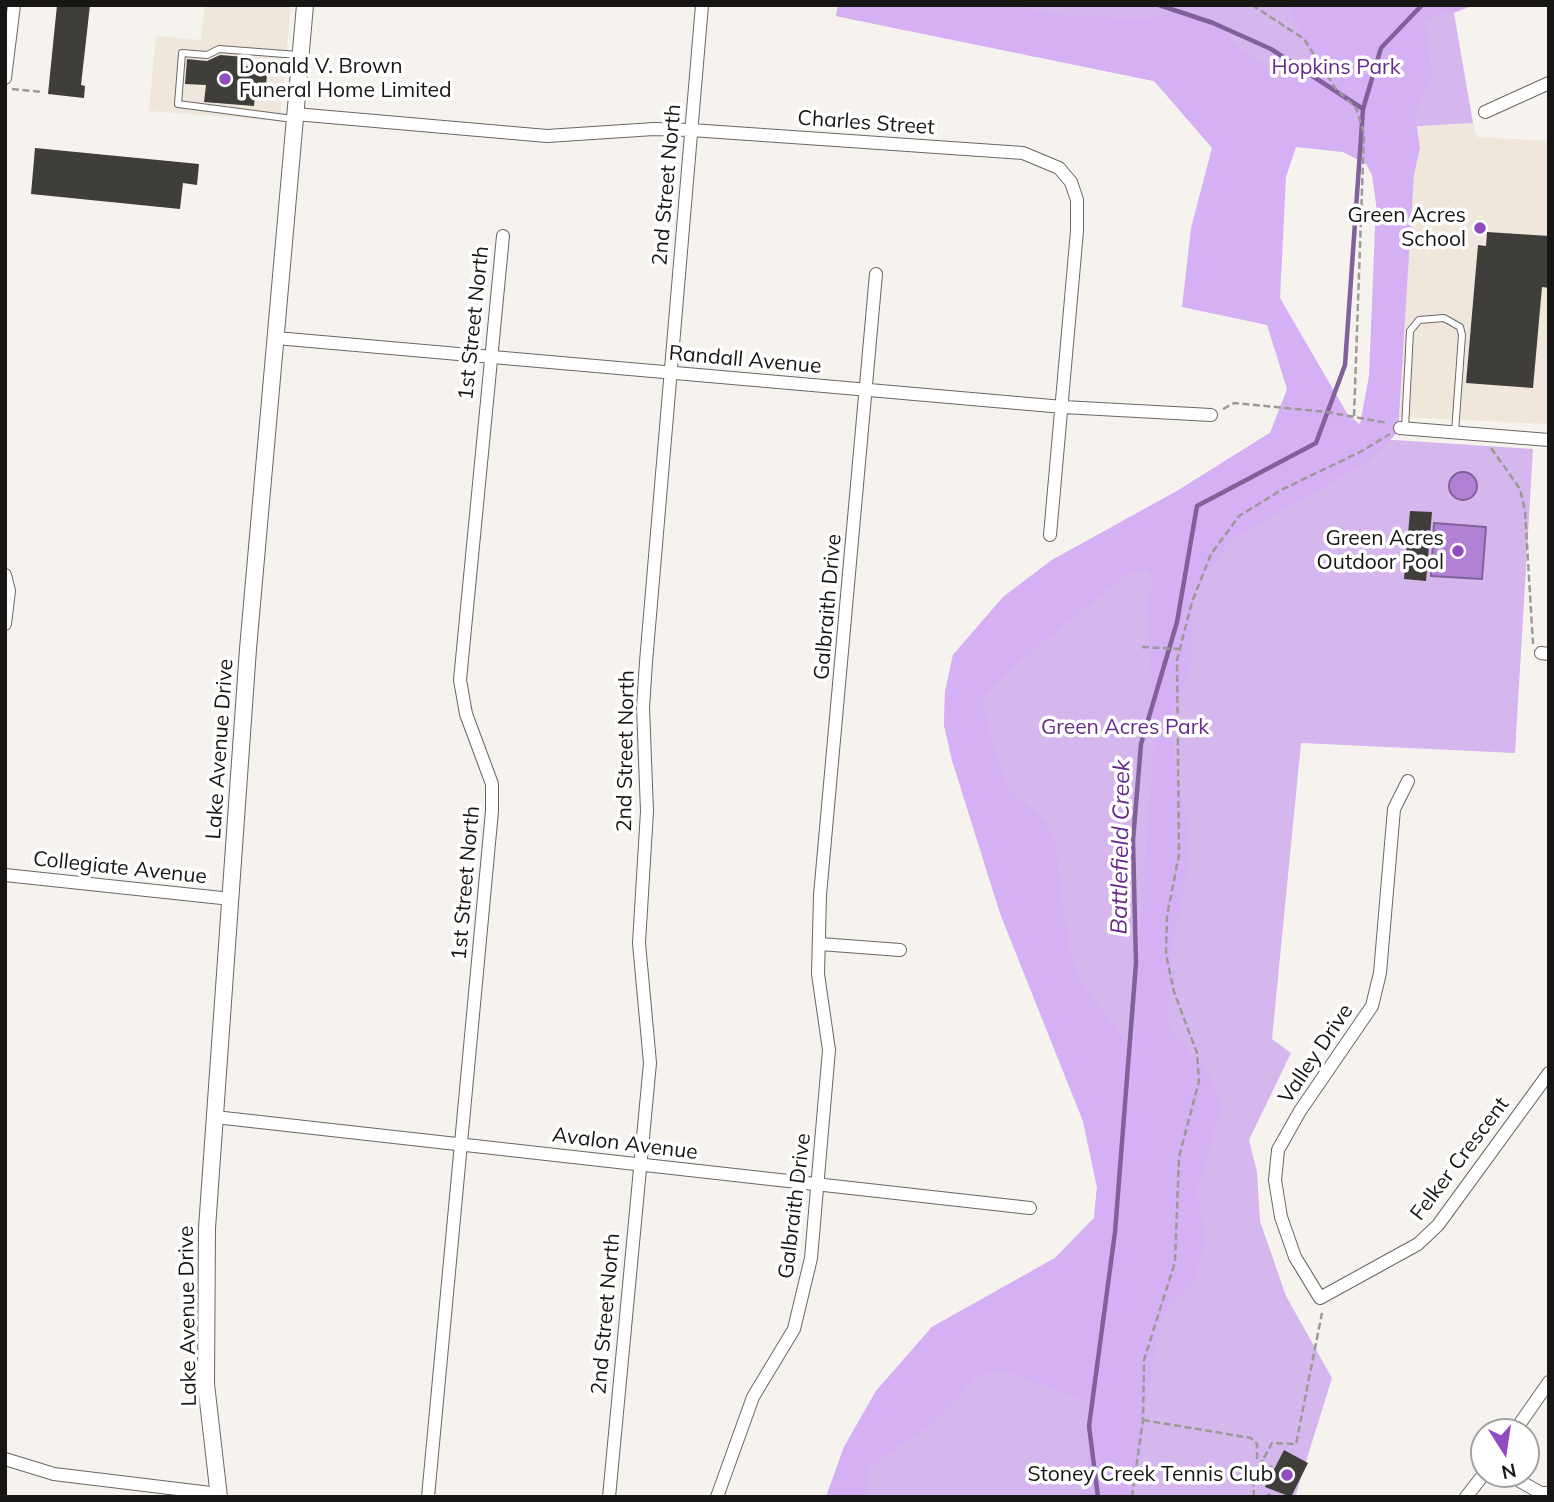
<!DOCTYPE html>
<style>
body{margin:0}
#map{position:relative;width:1554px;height:1502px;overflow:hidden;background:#f6f3ef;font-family:Mulish,sans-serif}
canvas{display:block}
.frame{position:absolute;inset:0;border:7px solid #171614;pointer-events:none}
.north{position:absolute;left:1470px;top:1418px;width:70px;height:70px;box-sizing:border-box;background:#fff;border:2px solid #a2a2a1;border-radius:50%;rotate:168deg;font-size:19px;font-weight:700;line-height:28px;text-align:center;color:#171614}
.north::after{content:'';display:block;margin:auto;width:24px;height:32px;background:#914cc0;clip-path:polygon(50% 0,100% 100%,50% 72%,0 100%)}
</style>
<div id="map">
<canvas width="1554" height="1502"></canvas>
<div class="frame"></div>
<div class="north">N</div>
</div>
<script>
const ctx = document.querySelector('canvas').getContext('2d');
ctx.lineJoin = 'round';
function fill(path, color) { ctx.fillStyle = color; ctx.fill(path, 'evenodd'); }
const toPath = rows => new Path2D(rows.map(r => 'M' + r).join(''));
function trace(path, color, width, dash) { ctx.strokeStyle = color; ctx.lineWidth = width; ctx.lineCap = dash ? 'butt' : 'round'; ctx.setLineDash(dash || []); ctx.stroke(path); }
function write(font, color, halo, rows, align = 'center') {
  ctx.font = font + ' Mulish,sans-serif'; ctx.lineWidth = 7; ctx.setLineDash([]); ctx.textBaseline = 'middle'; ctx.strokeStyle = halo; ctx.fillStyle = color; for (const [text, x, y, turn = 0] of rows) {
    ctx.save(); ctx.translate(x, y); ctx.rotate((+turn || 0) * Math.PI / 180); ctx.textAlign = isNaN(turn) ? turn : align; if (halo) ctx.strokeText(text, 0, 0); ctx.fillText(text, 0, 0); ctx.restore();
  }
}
fill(toPath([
 [205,5,291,5,280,121,149,111,156,36,201,40],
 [1473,123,1477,137,1549,141,1549,424,1398,417,1414,175,1420,148,1417,126]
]), '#efe6dc');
fill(toPath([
 [838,5,1474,5,1454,13,1473,123,1297,133,1154,81,836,16],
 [1271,432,1533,449,1515,753,1301,743,1272,1039,1291,1053,1249,1140,1257,1172,1260,1221,1286,1296,1332,1378,1295,1497,826,1497,844,1447,876,1391,932,1327,1055,1258,1094,1218,1097,1187,1083,1121,1000,913,952,760,944,725,945,692,953,655,1003,597,1052,560,1177,491]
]), '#d5b7ee');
fill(toPath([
 [838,5,1010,5,1053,14,1141,19,1169,13,1211,19,1241,50,1286,78,1308,72,1308,48,1287,5,1472,5,1425,19,1432,76,1415,114,1420,148,1414,175,1398,432,1368,462,1232,539,1198,584,1193,610,1191,667,1172,714,1175,771,1187,820,1188,864,1172,953,1167,1025,1212,1079,1222,1106,1197,1193,1205,1241,1195,1280,1161,1316,1131,1497,1082,1497,1094,1404,1002,1370,976,1378,929,1426,869,1467,865,1497,826,1497,844,1447,876,1391,932,1327,1055,1258,1094,1218,1097,1187,1083,1121,1000,913,952,760,944,725,945,692,953,655,1003,597,1052,560,1177,491,1270,433,1287,389,1267,325,1182,307,1191,228,1212,148,1154,81,836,16],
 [1296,147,1343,152,1366,164,1372,175,1376,204,1369,376,1360,424,1348,415,1280,298,1286,177],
 [1131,571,1146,571,1154,580,1147,600,1154,740,1131,1049,1081,981,1069,950,1055,842,1046,822,1008,788,994,748,982,698,1014,666]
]), '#d6b0f5');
const water = toPath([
 '1449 486a14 14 0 1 1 28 0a14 14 0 1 1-28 0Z',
 [1434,523,1486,527,1482,579,1431,576,1434,523]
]);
fill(water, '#b081d5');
trace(water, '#82619b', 2);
trace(toPath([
 [1159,5,1213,23,1271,49,1363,109],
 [1098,1497,1089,1426,1115,1232,1136,963,1133,840,1141,744,1177,622,1197,506,1316,443,1345,365,1363,109,1381,48,1422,5]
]), '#82619b', 4.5);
fill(toPath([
 [57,5,90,5,81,85,85,86,84,98,48,94],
 [220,55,245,57,245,66,254,67,253,73,267,74,266,85,256,84,254,106,204,102,206,85,185,84,187,59,207,61],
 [35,148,199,164,197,185,183,183,180,209,31,194],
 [1487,232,1549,236,1549,288,1542,287,1533,388,1466,383,1478,245,1486,246],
 [1410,511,1432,512,1426,581,1404,579],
 [1284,1450,1308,1463,1291,1497,1265,1487]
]), '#403e3b');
const service = toPath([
 [293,119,178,104,182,53,207,55,219,49,298,55],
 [1405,428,1410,331,1419,320,1444,318,1460,327,1462,335,1455,432]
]);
const minor = toPath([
 [5,78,14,5],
 [1485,112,1549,83],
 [295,114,547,136,654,129,691,130,1023,153,1059,168,1071,182,1077,200,1077,231,1050,535],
 [276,338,1063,407,1211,415],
 [1400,428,1549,440],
 [5,575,9,591,5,624],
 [1541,653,1549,654],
 [1408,781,1394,809,1380,973,1372,1006,1300,1111,1278,1150,1275,1180,1281,1217,1295,1257,1320,1298,1418,1244,1438,1225,1549,1073],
 [5,875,231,899],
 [820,944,900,950],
 [215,1117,1030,1208],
 [1514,1432,1549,1382],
 [5,1459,54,1474,219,1494],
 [1507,1474,1541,1493,1549,1493],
 [428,1497,492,811,492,784,466,714,460,680,503,236],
 [609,1497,650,1063,639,943,647,811,643,708,646,662,702,5],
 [717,1497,753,1397,794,1329,811,1258,829,1050,818,974,820,895,876,274],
 [1466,1497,1484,1474]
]);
const tertiary = toPath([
 [219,1497,206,1384,207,1228,248,649,305,5]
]);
trace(service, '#6a6864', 8);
trace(minor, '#6a6864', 14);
trace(tertiary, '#6a6864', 18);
trace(toPath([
 [1252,5,1304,39,1336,89,1356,108,1364,133,1354,416],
 [12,89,43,92],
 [1223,409,1234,403,1327,412,1388,423],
 [1491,448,1520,489,1525,511,1533,644],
 [1142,647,1180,649],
 [1143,1420,1251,1438,1257,1444,1257,1458,1272,1467],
 [1132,1497,1143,1420,1144,1360,1175,1262,1179,1157,1199,1081,1197,1053,1174,992,1166,954,1167,916,1179,855,1177,660,1192,602,1211,554,1239,516,1283,489,1362,451,1390,434],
 [1254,1497,1253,1478,1272,1443,1296,1444,1322,1313],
 [1264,1497,1271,1494]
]), '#9c9996', 2.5, [7, 3.5]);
trace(service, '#fff', 6);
trace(minor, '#fff', 12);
trace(tertiary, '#fff', 16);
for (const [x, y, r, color] of [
 [225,79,7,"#914cc0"],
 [1480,228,7,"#914cc0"],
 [1458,551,7,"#914cc0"],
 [1287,1475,7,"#914cc0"]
]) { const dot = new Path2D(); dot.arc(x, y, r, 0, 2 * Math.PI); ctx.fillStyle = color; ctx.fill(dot); trace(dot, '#fff', 2.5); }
write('21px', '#171614', '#fff', [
 ["Donald V. Brown",239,67,"left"],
 ["Funeral Home Limited",239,91,"left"],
 ["Green Acres",1466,216],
 ["School",1466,240],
 ["Green Acres",1444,539],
 ["Outdoor Pool",1444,563],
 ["Stoney Creek Tennis Club",1273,1475]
], 'right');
write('21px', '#662a8c', '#fff', [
 ["Hopkins Park",1336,68],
 ["Green Acres Park",1125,728]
]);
write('21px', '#171614', '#fff', [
 ["Charles Street",866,123,4],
 ["2nd Street North",667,185,-85],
 ["1st Street North",474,323,-84],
 ["Randall Avenue",745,360,5],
 ["Galbraith Drive",828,607,-85],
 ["Lake Avenue Drive",220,749,-86],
 ["2nd Street North",626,751,-89],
 ["Collegiate Avenue",120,868,6],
 ["1st Street North",466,883,-85],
 ["Valley Drive",1316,1054,-56],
 ["Avalon Avenue",625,1144,7],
 ["Felker Crescent",1460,1159,-53],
 ["Galbraith Drive",795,1206,-83],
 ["2nd Street North",606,1314,-85],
 ["Lake Avenue Drive",188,1316,-91]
]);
write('italic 23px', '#66298c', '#fff', [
 ["Battlefield Creek",1121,847,-89]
]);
</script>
